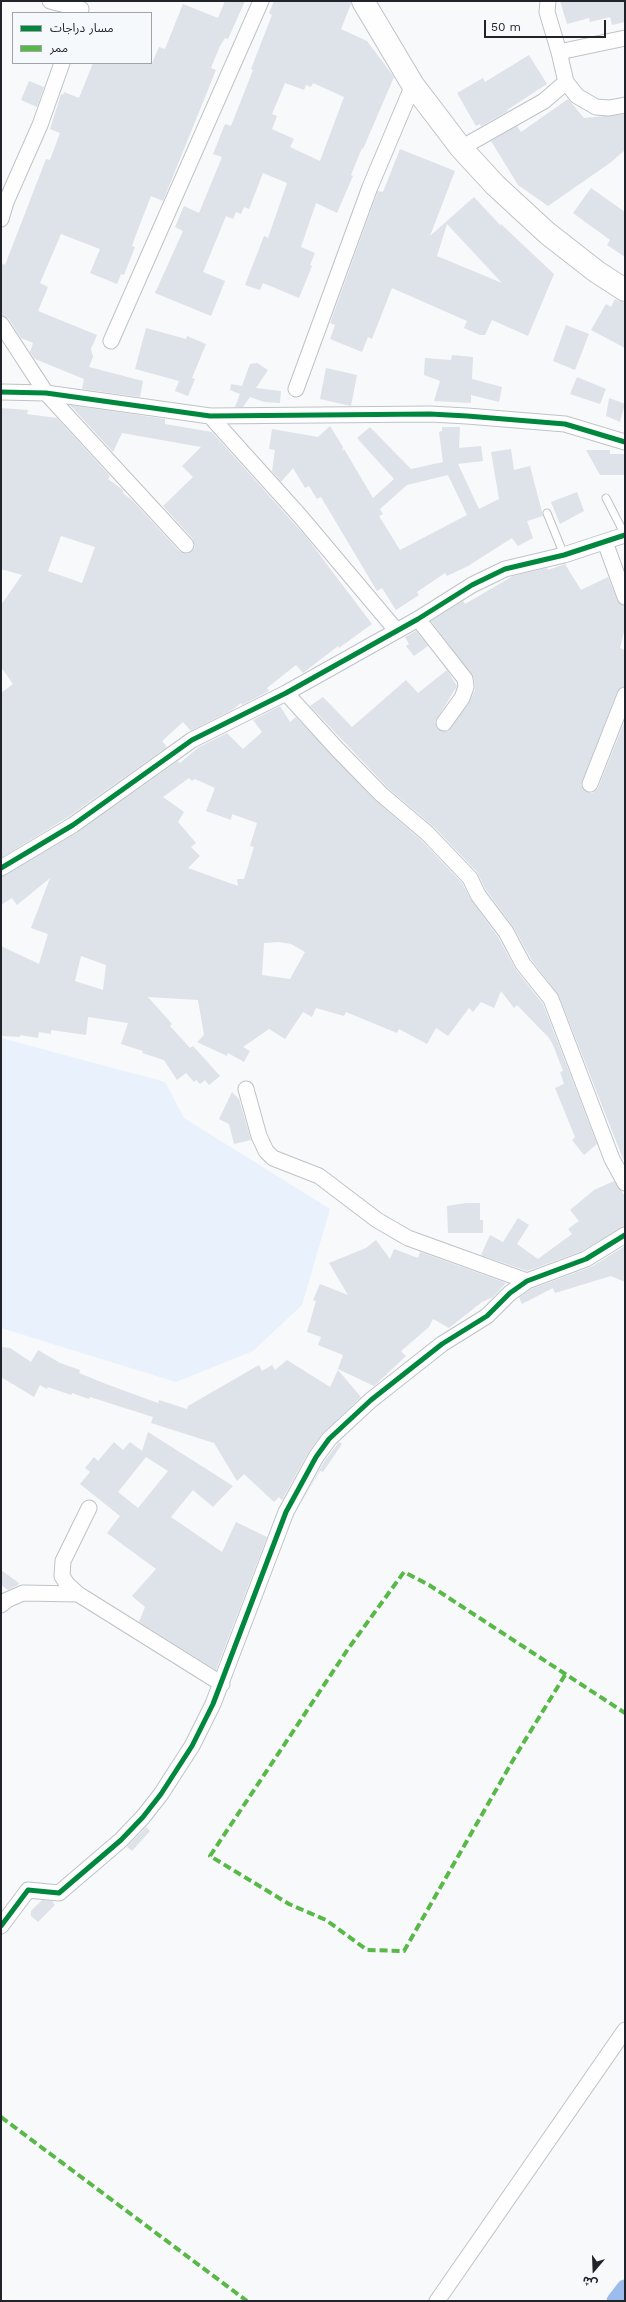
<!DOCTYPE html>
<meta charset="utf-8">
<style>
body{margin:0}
#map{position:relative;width:626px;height:2302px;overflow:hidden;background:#f7f9fb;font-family:"Work Sans","Noto Sans Arabic",sans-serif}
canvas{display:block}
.frame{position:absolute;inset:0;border:2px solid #20242a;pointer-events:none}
.legend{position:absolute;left:12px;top:12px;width:140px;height:52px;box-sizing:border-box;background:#f6f9fc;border:1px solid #a0a4a8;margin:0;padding:5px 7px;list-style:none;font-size:12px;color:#20242a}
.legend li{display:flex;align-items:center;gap:8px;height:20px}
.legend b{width:20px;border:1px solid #a0a4a8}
.north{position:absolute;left:574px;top:2250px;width:40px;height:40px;-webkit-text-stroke:3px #f6f9fc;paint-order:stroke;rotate:199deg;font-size:11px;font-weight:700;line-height:16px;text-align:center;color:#20242a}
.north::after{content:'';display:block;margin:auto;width:14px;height:18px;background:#20242a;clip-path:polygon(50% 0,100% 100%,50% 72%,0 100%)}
.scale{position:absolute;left:484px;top:20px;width:122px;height:18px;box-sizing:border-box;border:2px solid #20242a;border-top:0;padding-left:5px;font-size:12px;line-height:14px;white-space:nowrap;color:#20242a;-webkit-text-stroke:3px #f6f9fc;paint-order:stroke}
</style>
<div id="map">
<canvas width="626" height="2302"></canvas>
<div class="frame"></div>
<ul class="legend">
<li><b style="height:5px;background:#00873e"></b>مسار دراجات</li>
<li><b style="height:5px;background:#58b947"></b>ممر</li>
</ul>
<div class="north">ش</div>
<div class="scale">50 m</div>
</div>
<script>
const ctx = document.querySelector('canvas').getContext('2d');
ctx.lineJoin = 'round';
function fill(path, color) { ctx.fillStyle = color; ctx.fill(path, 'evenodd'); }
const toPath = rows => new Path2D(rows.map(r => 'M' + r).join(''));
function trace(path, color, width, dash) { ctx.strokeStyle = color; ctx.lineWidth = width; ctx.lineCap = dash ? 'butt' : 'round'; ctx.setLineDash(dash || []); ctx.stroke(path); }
fill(toPath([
 [1,1038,165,1082,184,1118,330,1209,302,1305,253,1351,176,1382,1,1328]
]), '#e9f1fc');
trace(toPath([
 [615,2301,625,2288]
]), '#9cbced', 17);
fill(toPath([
 [225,1,245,1,228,39,225,38,220,46,211,68,216,70,163,201,151,196,135,237,132,246,135,247,124,275,121,274,117,284,90,273,100,249,61,234,40,283,48,287,38,311,97,335,91,349,93,357,89,367,143,381,140,397,82,389,84,379,35,359,30,352,33,343,21,338,9,319,1,315,1,263,5,265,46,159,50,160,60,133,50,129,61,94,63,95,64,92,79,98,93,63,152,63,159,47,165,49,183,4,218,18],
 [274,1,351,1,351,4,341,29,367,41,394,77,363,149,362,148,351,175,353,176,337,213,316,203,301,247,315,253,310,265,312,266,299,298,263,283,260,290,245,285,264,236,268,238,287,183,263,173,249,209,244,207,241,214,236,212,233,219,226,216,203,272,225,281,211,316,155,293,183,231,175,227,184,206,199,213,222,157,213,154,225,124,231,126,253,70,251,69,272,15,269,13],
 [285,83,304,90,306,85,311,87,313,83,344,97,320,161,290,147,294,139,272,129,277,116,272,114],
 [560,1,625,1,625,22,612,25,610,17,590,22,589,18,567,24],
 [529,55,547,84,507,110,508,111,481,126,480,124,476,126,457,93,483,78,485,82],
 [29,81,44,87,37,107,21,100],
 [568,99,584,118,625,114,625,150,610,163,548,206,518,185,491,141,517,126,521,132],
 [400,149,455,171,430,236,474,197,501,226,501,224,554,274,528,336,492,320,485,335,480,335,464,328,467,321,392,288,372,339,368,337,362,352,330,339,335,325,330,323,378,191,383,192],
 [447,224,502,283,437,256],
 [591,188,625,212,625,257,607,245,610,240,573,213],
 [615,299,625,303,625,348,591,330,606,304,611,307],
 [566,325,589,334,575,370,553,361],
 [146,328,186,339,187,336,206,344,192,378,195,379,188,396,175,391,179,381,135,369],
 [452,355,473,357,472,379,502,387,499,402,471,395,471,403,434,401,440,381,424,375,425,358,451,360],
 [257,363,268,370,256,388,281,391,280,403,264,402,250,397,243,407,235,407,240,394,230,390,231,384,242,386,250,364],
 [326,368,357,375,351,406,320,399],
 [577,377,606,389,600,404,570,394],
 [609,398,625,404,620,422,606,416],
 [70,405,165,419,165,424,212,432,307,538,372,624,339,648,338,646,303,673,296,665,267,688,269,691,242,705,241,703,232,710,191,731,183,722,162,741,167,747,68,817,1,858,1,693,13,684,1,667,1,605,22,575,1,569,1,408,28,410,27,414,57,418,110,476,108,479,123,490,123,493,133,501,179,551,188,554,195,547,193,539,163,506,193,477,182,466,201,447,122,433,113,452],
 [61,536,95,547,82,583,48,571],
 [330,426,343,447,342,452,344,449,373,498,394,479,357,438,370,427,411,469,443,462,439,432,442,431,442,427,460,427,459,448,481,446,483,461,458,464,479,509,499,499,491,452,511,449,514,470,530,466,542,512,543,516,527,521,533,538,518,546,512,538,468,566,447,576,445,573,417,592,419,595,396,610,382,588,377,591,321,497,317,499,309,486,305,488,293,468,281,482,272,471,275,450,269,449,272,429,318,437],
 [448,475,467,515,400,550,379,516,383,514,380,509,407,485],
 [586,450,610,450,610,454,625,454,625,475,600,475],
 [577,492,584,511,560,524,551,502],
 [565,564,581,590,608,577,617,600,625,606,625,628,620,648,625,650,625,686,617,692,581,785,587,792,592,793,598,788,625,720,625,1164,559,996,531,959,514,928,486,890,477,872,434,827,387,787,310,706,323,697,352,727,406,680,418,693,447,670,457,686,435,722,439,730,448,731,470,701,475,690,474,678,431,621,463,601,465,604,513,576,547,568,548,570],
 [416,631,428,646,414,656,406,646,409,644,405,637],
 [280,706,290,722,296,717,375,800,421,840,462,883,471,900,498,937,516,970,543,1004,597,1144,584,1155,572,1140,575,1137,555,1088,564,1084,560,1072,563,1071,553,1045,549,1038,517,1005,514,1008,501,991,494,1008,481,1002,473,1012,469,1008,448,1036,436,1028,427,1044,399,1029,397,1033,346,1012,344,1016,316,1008,312,1017,303,1012,285,1039,269,1029,243,1047,250,1051,244,1062,228,1053,227,1056,197,1042,204,1035,198,1000,148,997,172,1024,170,1026,190,1048,193,1046,220,1076,209,1085,205,1080,200,1084,196,1080,194,1082,186,1073,177,1080,164,1060,142,1053,143,1051,121,1044,128,1023,88,1017,86,1035,51,1030,51,1034,39,1032,38,1038,20,1035,20,1037,2,1036,1,946,39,964,48,934,31,928,50,878,17,905,12,898,1,905,1,877,78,832,178,761,180,763,199,747,227,733,243,749,262,732,253,720],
 [189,778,192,781,195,779,215,788,206,811,231,820,232,814,257,823,250,846,254,847,244,879,237,879,238,886,188,868,200,856,191,847,196,843,178,822,184,812,163,797],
 [279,942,291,944,305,952,290,979,262,975,264,943],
 [81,956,106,965,103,990,75,981],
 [232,1092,239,1099,251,1140,234,1144,229,1124,219,1119],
 [614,1181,625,1196,625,1226,582,1251,527,1271,481,1255,490,1235,503,1242,518,1218,529,1225,517,1244,538,1259,572,1234,568,1229,579,1221,570,1210,594,1190],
 [466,1203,480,1203,480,1220,483,1220,483,1233,448,1233,447,1206],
 [376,1240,390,1259,394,1249,418,1258,420,1252,506,1283,493,1297,482,1302,449,1328,433,1319,429,1327,401,1351,406,1356,374,1386,338,1369,343,1355,318,1345,321,1337,307,1332,316,1301,313,1300,320,1284,348,1295,329,1263,366,1248],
 [625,1246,625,1282,611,1276,555,1293,553,1288,522,1304,519,1297,531,1289,591,1267],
 [1,1347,10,1348,31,1362,38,1350,60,1363,80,1370,79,1373,106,1384,158,1403,159,1400,187,1409,188,1406,259,1365,262,1371,272,1365,275,1370,287,1360,330,1387,338,1370,361,1397,322,1434,308,1453,282,1500,279,1497,274,1502,244,1474,237,1481,214,1443,151,1423,153,1417,90,1397,89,1399,72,1393,71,1395,48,1387,47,1389,40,1385,34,1397,1,1377],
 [148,1432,233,1486,213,1507,193,1490,171,1517,222,1552,236,1522,267,1537,216,1670,139,1622,145,1607,132,1596,156,1569,107,1533,120,1516,80,1484,90,1472,85,1468,94,1457,98,1461,114,1442,123,1450,130,1442,142,1451],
 [146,1457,168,1471,138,1508,118,1492],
 [339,1442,342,1444,323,1472,320,1471,301,1503,324,1462],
 [1,1570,19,1583,18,1585,8,1590,1,1585],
 [146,1827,150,1831,132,1851,127,1847],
 [42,1900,52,1901,55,1905,38,1922,31,1916,31,1911]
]), '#dee2e9');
const service = toPath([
 [606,498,625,535],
 [547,513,564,555]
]);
const minor = toPath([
 [50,1,81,9],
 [548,1,547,12,559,52],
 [566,82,577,96,596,107,609,108,625,105],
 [461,148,544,101,566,82,559,52,625,38],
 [1,219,6,202,40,125,62,63],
 [1,324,46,393,186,545],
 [111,341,261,1],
 [296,389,370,187,413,85],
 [1,392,46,393,210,416,430,414,467,416,565,424,625,442],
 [210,416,300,516,396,630],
 [605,542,625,597],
 [418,619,465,679,466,687,462,698,444,723],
 [286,693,338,750,381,794,427,833,470,878,478,895,506,932,523,964,551,999,612,1159,625,1183],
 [590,784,625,695],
 [1,868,73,825,192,740,286,693,418,619,472,585,505,569,564,555,625,535],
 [246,1089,259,1136,266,1151,273,1158,319,1176,377,1220,408,1238,527,1281],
 [89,1508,63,1561,62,1576,67,1584,78,1594,222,1684],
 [1,1605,7,1600,23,1593,78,1594],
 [1,1926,28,1890,59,1893,121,1840,143,1817,161,1794,192,1746,213,1704,286,1512,316,1457,329,1439,371,1400,442,1344,487,1316,510,1293,527,1281,586,1259,625,1235],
 [437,2301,625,2030]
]);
const primary = toPath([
 [363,1,413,85,461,148,495,185,547,233,597,272,625,290]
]);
trace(service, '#bfc3c7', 9);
trace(minor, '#bfc3c7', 17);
trace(primary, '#bfc3c7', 24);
trace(service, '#fefefe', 7);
trace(minor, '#fefefe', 15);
trace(primary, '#fefefe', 22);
trace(toPath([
 [565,1675,516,1755,404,1951,367,1950,326,1920,289,1904,210,1856,348,1649,404,1572,429,1585,625,1713],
 [1,2117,247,2301]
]), '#58b947', 4, [8, 4]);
trace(toPath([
 [1,392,46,393,210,416,430,414,467,416,565,424,625,442],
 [1,868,73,825,192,740,286,693,418,619,472,585,505,569,564,555,625,535],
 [1,1926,28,1890,59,1893,121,1840,143,1817,161,1794,192,1746,213,1704,286,1512,316,1457,329,1439,371,1400,442,1344,487,1316,510,1293,527,1281,586,1259,625,1235]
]), '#00873e', 5);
</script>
